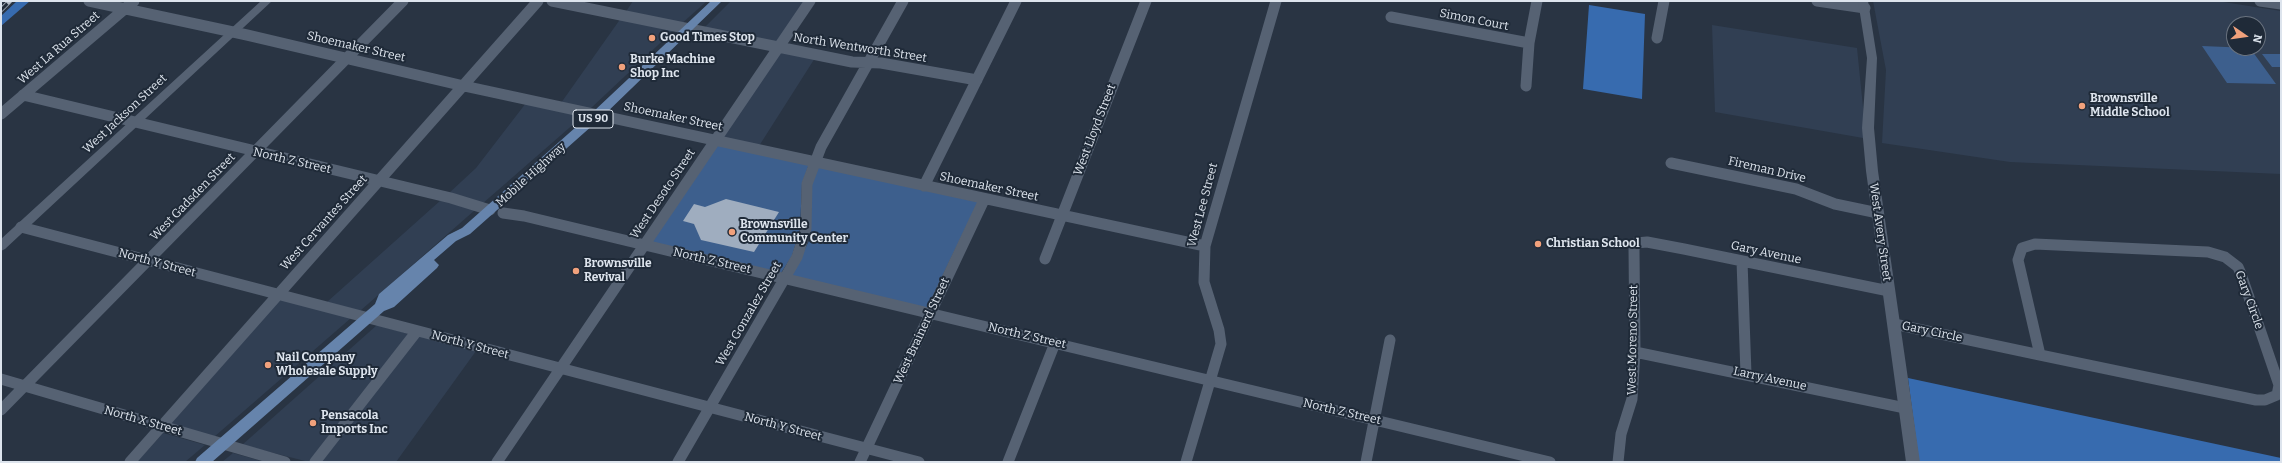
<!DOCTYPE html>
<style>
body{margin:0}
#map{position:relative;width:2282px;height:463px;overflow:hidden;background:#293443;font-family:Bitter,serif}
canvas{display:block}
.frame{position:absolute;inset:0;border:2px solid #dde4ed;pointer-events:none}
.north{position:absolute;left:2226px;top:16px;width:40px;height:40px;box-sizing:border-box;background:#1f2a38;border:1px solid #6b7480;border-radius:50%;rotate:103deg;font-size:11px;font-weight:700;line-height:16px;text-align:center;color:#dde4ed}
.north::after{content:'';display:block;margin:auto;width:14px;height:18px;background:#f1a17c;clip-path:polygon(50% 0,100% 100%,50% 72%,0 100%)}
</style>
<div id="map">
<canvas width="2282" height="463"></canvas>
<div class="frame"></div>
<div class="north">N</div>
</div>
<script>
const ctx = document.querySelector('canvas').getContext('2d');
ctx.lineJoin = 'round';
function fill(path, color) { ctx.fillStyle = color; ctx.fill(path, 'evenodd'); }
const toPath = rows => new Path2D(rows.map(r => 'M' + r).join(''));
function trace(path, color, width, dash) { ctx.strokeStyle = color; ctx.lineWidth = width; ctx.lineCap = dash ? 'butt' : 'round'; ctx.setLineDash(dash || []); ctx.stroke(path); }
function write(font, color, halo, rows, align = 'center') {
  ctx.font = font + ' Bitter,serif'; ctx.lineWidth = 4; ctx.setLineDash([]); ctx.textBaseline = 'middle'; ctx.strokeStyle = halo; ctx.fillStyle = color; for (const [text, x, y, turn = 0] of rows) {
    ctx.save(); ctx.translate(x, y); ctx.rotate((+turn || 0) * Math.PI / 180); ctx.textAlign = isNaN(turn) ? turn : align; if (halo) ctx.strokeText(text, 0, 0); ctx.fillText(text, 0, 0); ctx.restore();
  }
}
fill(toPath([
 [633,1,665,2,707,1,680,25,625,13],
 [731,1,805,1,775,44,702,30],
 [1873,1,2217,1,2281,11,2281,174,2010,162,1882,143,1886,70],
 [2234,24,2258,24,2258,48,2234,48],
 [621,18,674,30,590,109,561,103],
 [1712,25,1857,48,1864,117,1863,138,1715,112],
 [780,52,815,58,759,146,722,138],
 [526,103,584,115,482,204,448,194,476,168],
 [441,200,475,210,360,311,327,302],
 [280,299,351,318,214,437,170,424],
 [377,325,409,334,309,462,242,445],
 [419,336,476,351,396,462,321,462],
 [163,433,205,445,185,462,137,462],
 [233,453,265,462,222,462]
]), '#313f53');
fill(toPath([
 [2202,46,2250,48,2276,84,2227,83],
 [2262,54,2281,54,2281,67,2272,67],
 [718,144,809,164,802,184,800,229,792,256,781,273,652,242],
 [818,166,978,202,927,308,791,276,810,239,812,184]
]), '#3d5f8d');
fill(toPath([
 [17,1,30,1,1,26,1,16],
 [1589,5,1645,14,1642,99,1583,89],
 [1908,378,2281,458,2281,462,1919,462]
]), '#376baf');
fill(toPath([
 [726,199,779,212,754,252,701,240,694,224,683,221,694,204,705,207]
]), '#9fadbf');
trace(toPath([
 [89,1,247,35,464,86,1205,246],
 [552,1,852,62,881,63,977,80],
 [1817,1,1865,8],
 [2260,1,2281,4],
 [1391,17,1529,43],
 [1657,38,1664,1],
 [1526,86,1529,43,1537,1],
 [23,95,451,198,490,210],
 [1,114,134,1],
 [1671,163,1796,189,1835,204,1878,213],
 [924,186,1016,1],
 [503,213,524,216,1550,462],
 [21,227,919,462],
 [2035,244,2208,252,2225,257,2238,267,2241,274,2279,385,2277,395,2265,400,2256,400,2040,355,2018,260,2022,248,2035,244],
 [1045,259,1146,1],
 [1742,261,1746,374],
 [1894,324,2040,355],
 [1635,352,1905,408],
 [1,379,285,462],
 [1,410,403,1],
 [130,462,538,1],
 [315,462,417,331],
 [497,462,810,1],
 [678,462,797,257,806,229,807,184,821,147,903,1],
 [860,462,984,200],
 [1008,462,1055,343],
 [1186,462,1221,344,1219,330,1204,282,1205,246,1276,1],
 [1366,462,1390,340],
 [1618,462,1621,434,1632,399,1635,352,1634,249,1636,243,1647,242,1684,249,1889,291]
]), '#566273', 11);
fill(toPath([
 [261,1,272,1,5,249,1,251,1,239,261,1],
 [1858,1,1868,1,1877,58,1874,128,1878,171,1920,462,1906,462,1866,171,1862,128,1867,58,1858,1]
]), '#566273');
fill(toPath([
 [711,1,722,1,602,117,470,234,456,241,434,260,439,265,437,268,394,307,384,311,212,462,195,462,197,458,375,304,379,294,400,276,448,235,462,228,594,111,711,1]
]), '#6684ac');
const rail = toPath([
 [1,10,10,1]
]);
trace(rail, '#b3bbc6', 4.5);
trace(rail, '#1f2a38', 3, [9]);
for (const [x, y, r, color] of [
 [652,38,4,"#f1a17c"],
 [622,67,4,"#f1a17c"],
 [2082,106,4,"#f1a17c"],
 [732,232,4,"#f1a17c"],
 [1538,244,4,"#f1a17c"],
 [576,271,4,"#f1a17c"],
 [268,365,4,"#f1a17c"],
 [313,423,4,"#f1a17c"]
]) { const dot = new Path2D(); dot.arc(x, y, r, 0, 2 * Math.PI); ctx.fillStyle = color; ctx.fill(dot); trace(dot, '#1f2a38', 1.5); }
for (const [x, y, w] of [
 [593,119,40]
]) { const box = new Path2D(); box.roundRect(x - w / 2, y - 9, w, 18, 3); ctx.fillStyle = '#1f2a38'; ctx.fill(box); trace(box, '#dde4ed', 1); }
write('bold 11px', '#dde4ed', null, [
 ["US 90",593,119]
]);
write('12px', '#dde4ed', '#1f2a38', [
 ["Simon Court",1474,20,11],
 ["Shoemaker Street",356,47,13],
 ["West La Rua Street",59,48,-41],
 ["North Wentworth Street",860,48,9],
 ["West Jackson Street",125,114,-43],
 ["Shoemaker Street",673,117,12],
 ["West Lloyd Street",1095,130,-69],
 ["North Z Street",292,161,13],
 ["Fireman Drive",1767,170,13],
 ["Mobile Highway",531,175,-42],
 ["Shoemaker Street",989,187,12],
 ["West Desoto Street",663,194,-56],
 ["West Gadsden Street",193,197,-46],
 ["West Lee Street",1203,205,-75],
 ["West Cervantes Street",324,223,-48],
 ["West Avery Street",1880,232,82],
 ["Gary Avenue",1766,253,12],
 ["North Z Street",712,261,13],
 ["North Y Street",157,263,15],
 ["Gary Circle",2249,300,70],
 ["West Gonzalez Street",749,314,-60],
 ["West Brainerd Street",922,331,-65],
 ["Gary Circle",1932,332,12],
 ["North Z Street",1027,336,13],
 ["West Moreno Street",1633,340,-89],
 ["North Y Street",470,345,15],
 ["Larry Avenue",1770,379,12],
 ["North Z Street",1342,412,13],
 ["North X Street",143,421,16],
 ["North Y Street",783,427,15]
]);
write('bold 12px', '#dde4ed', '#1f2a38', [
 ["Good Times Stop",660,38],
 ["Burke Machine",630,60],
 ["Shop Inc",630,74],
 ["Brownsville",2090,99],
 ["Middle School",2090,113],
 ["Brownsville",740,225],
 ["Community Center",740,239],
 ["Christian School",1546,244],
 ["Brownsville",584,264],
 ["Revival",584,278],
 ["Nail Company",276,358],
 ["Wholesale Supply",276,372],
 ["Pensacola",321,416],
 ["Imports Inc",321,430]
], 'left');
</script>
